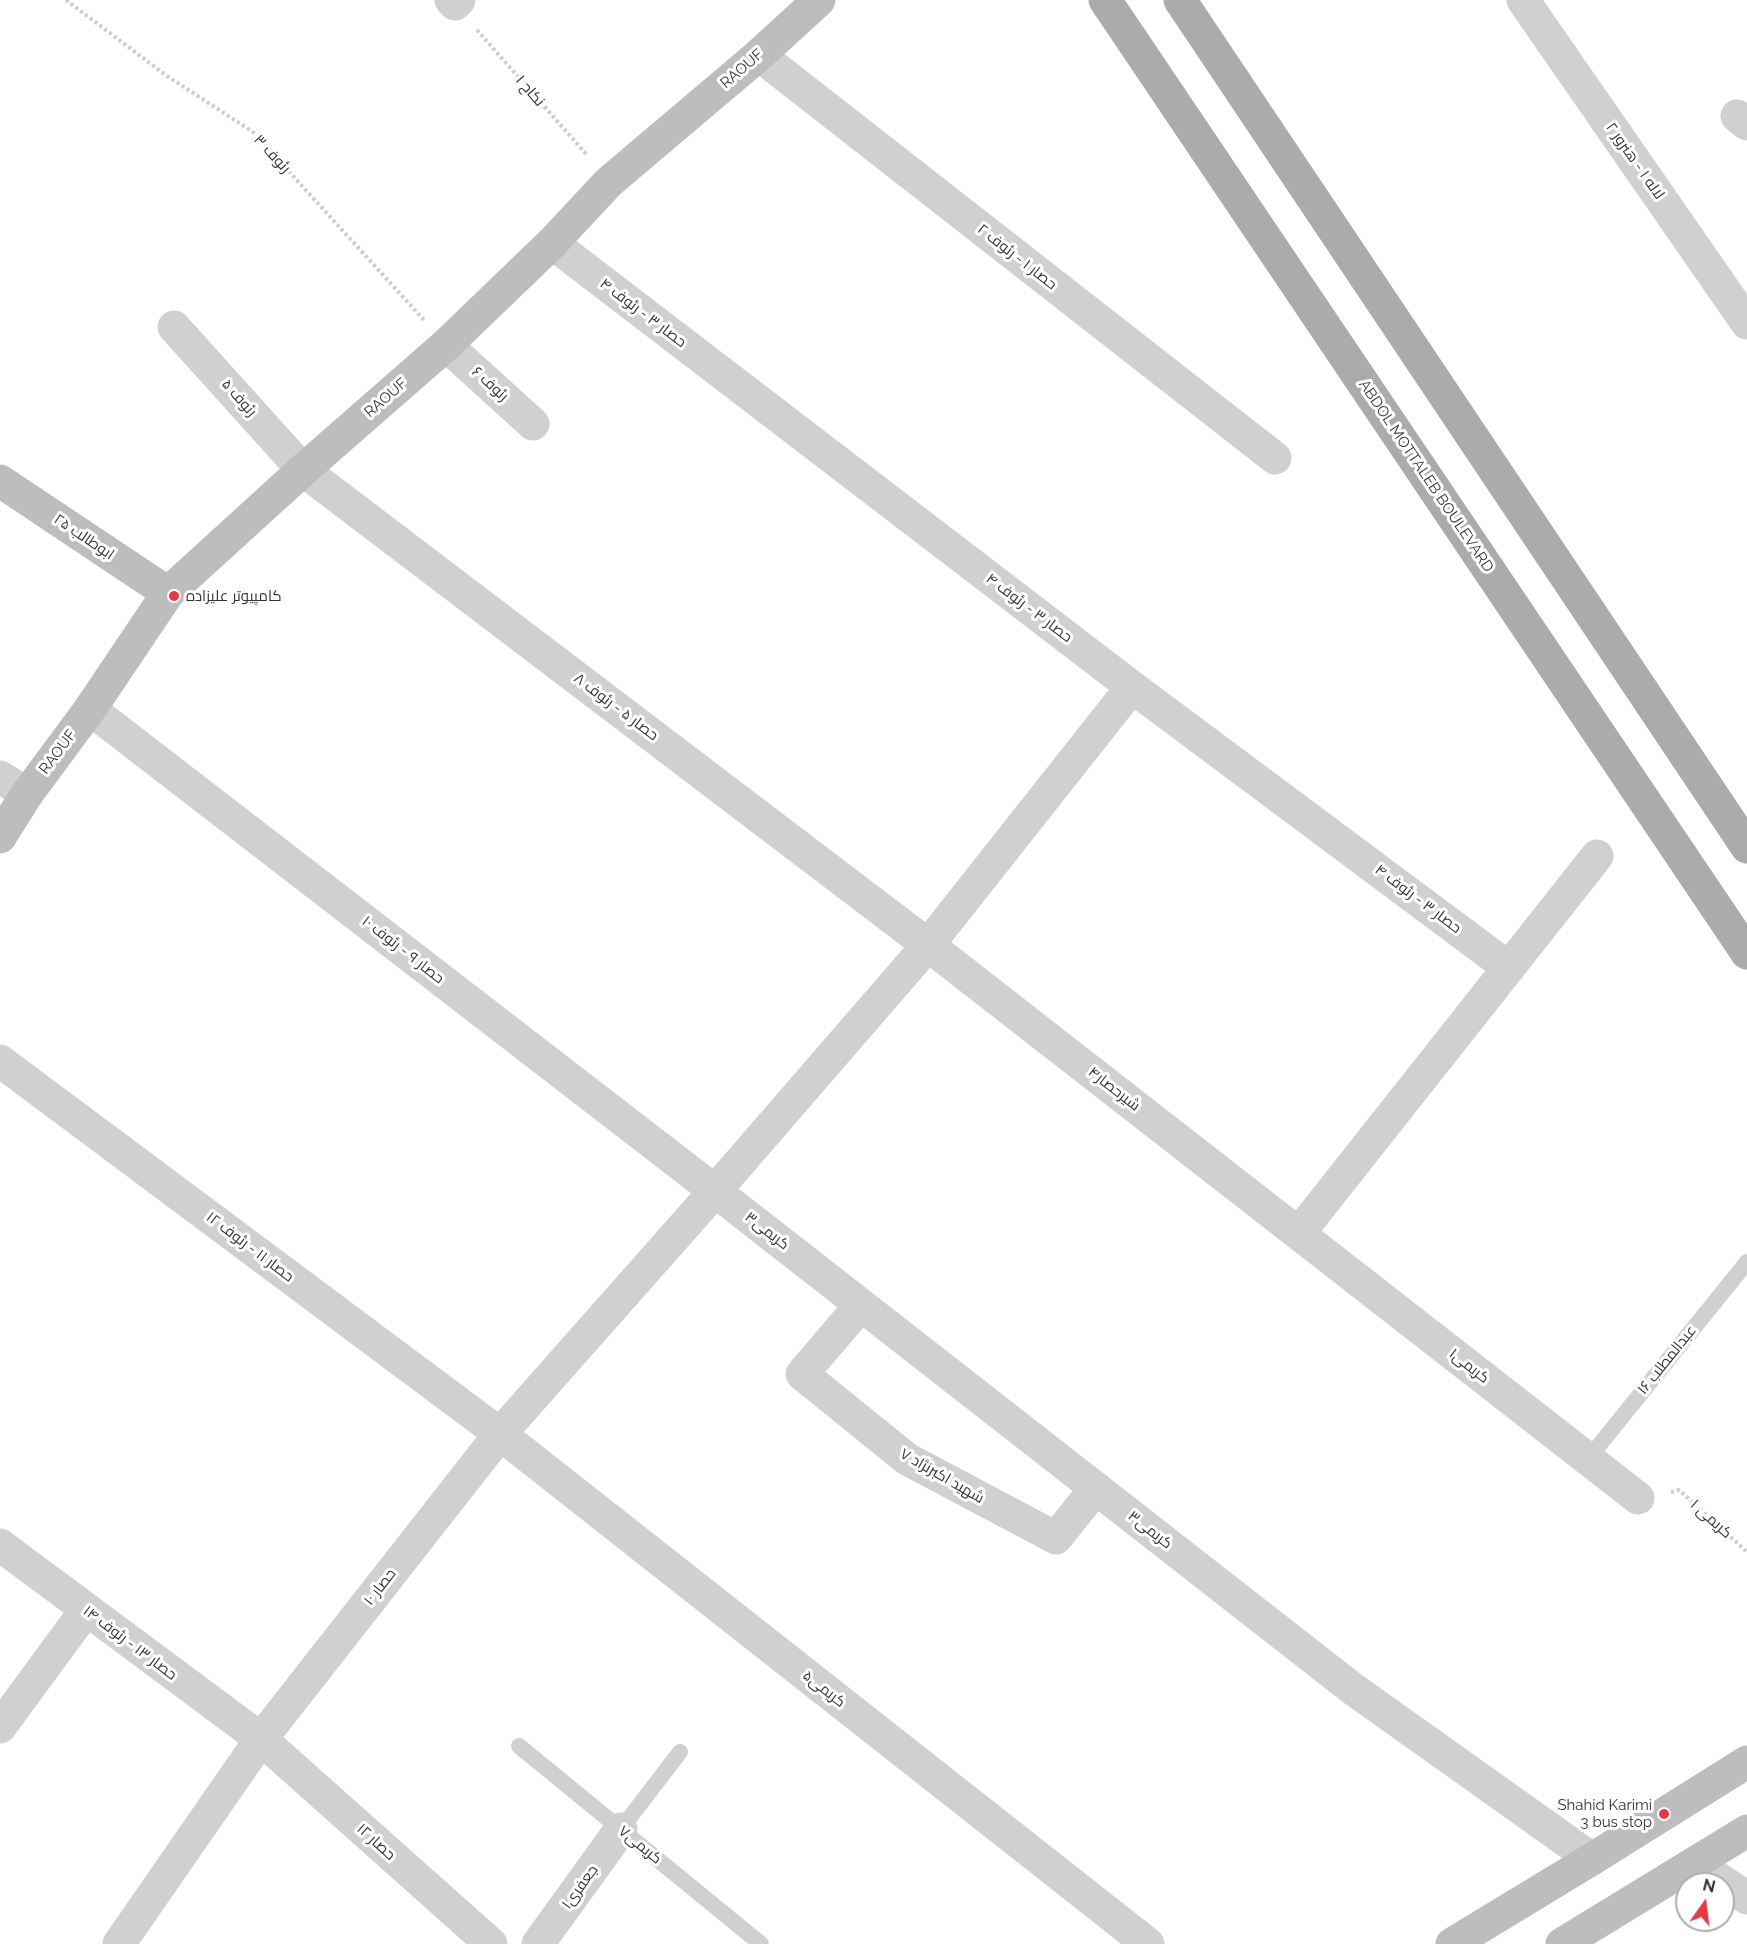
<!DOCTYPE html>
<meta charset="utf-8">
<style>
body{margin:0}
#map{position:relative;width:1747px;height:1944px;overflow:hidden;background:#fff;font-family:Raleway,sans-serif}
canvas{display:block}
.north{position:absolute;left:1675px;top:1872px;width:60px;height:60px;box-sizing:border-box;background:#fff;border:2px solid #adadad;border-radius:50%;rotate:14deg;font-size:16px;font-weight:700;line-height:24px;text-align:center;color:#333}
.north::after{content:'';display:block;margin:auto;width:21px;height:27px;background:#e63946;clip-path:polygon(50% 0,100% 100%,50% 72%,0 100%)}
</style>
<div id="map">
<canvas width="1747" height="1944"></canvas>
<div class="north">N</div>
</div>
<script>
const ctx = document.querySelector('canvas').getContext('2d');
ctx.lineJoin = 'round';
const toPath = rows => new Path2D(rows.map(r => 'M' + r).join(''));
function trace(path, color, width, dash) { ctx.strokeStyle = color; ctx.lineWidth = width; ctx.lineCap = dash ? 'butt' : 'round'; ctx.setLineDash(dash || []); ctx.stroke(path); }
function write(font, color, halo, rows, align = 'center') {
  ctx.font = font + ' Raleway,Cairo,sans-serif'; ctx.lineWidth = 6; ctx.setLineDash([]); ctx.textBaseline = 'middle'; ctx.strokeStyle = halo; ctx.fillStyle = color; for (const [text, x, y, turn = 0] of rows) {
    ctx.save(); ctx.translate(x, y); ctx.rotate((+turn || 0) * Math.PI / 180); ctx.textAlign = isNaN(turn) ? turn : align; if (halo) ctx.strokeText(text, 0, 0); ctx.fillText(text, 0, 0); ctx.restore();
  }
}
trace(toPath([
 [66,0,167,76,253,132,424,320],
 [477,30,587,155],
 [1671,1492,1679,1490,1747,1552]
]), '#cdcdcd', 4, [3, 3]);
trace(toPath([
 [1588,1459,1747,1262],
 [519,1746,761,1944],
 [621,1829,680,1752]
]), '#d0d0d0', 16);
trace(toPath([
 [451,0,455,4,459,0],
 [1523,0,1747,323],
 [759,55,1275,458],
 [1737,116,1747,124],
 [552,243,1132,687,1509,968],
 [174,327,303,470,928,945,1638,1498],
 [446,345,533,424],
 [90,709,715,1191,1353,1689,1592,1859],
 [0,777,27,794],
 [0,1061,500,1434,1148,1944],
 [1299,1233,1597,856],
 [861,1305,802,1374,907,1459,1056,1538,1096,1488],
 [0,1545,261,1739,491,1944],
 [0,1727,86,1610],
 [1695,1863,1747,1898],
 [119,1944,261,1739,500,1434,715,1191,928,945,1132,687],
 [538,1944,621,1829]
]), '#d0d0d0', 33);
trace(toPath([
 [0,481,168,593],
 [0,837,27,794,90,709,168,593,303,470,446,345,552,243,609,182,759,55,819,0],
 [1452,1944,1592,1859,1747,1762],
 [1562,1944,1747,1831]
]), '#bdbdbd', 33);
trace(toPath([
 [1105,0,1747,953],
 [1180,0,1747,847]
]), '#ababab', 33);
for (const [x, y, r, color] of [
 [174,596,6,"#e63946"],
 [1664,1814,6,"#e63946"]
]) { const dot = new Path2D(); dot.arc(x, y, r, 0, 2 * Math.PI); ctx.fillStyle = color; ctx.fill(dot); trace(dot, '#fff', 2); }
write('15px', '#333', '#fff', [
 ["RAOUF",742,69,-41],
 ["نکاح ۱",530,91,49],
 ["رئوف ۳",272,154,47],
 ["لاله ۱ - هنرور ۲",1635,161,55],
 ["حصار ۱ - رئوف ۲",1017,257,38],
 ["حصار ۳ - رئوف ۴",643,313,37],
 ["رئوف ۶",490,384,42],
 ["رئوف ۵",239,398,48],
 ["RAOUF",386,398,-41],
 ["ABDOL MOTTALEB BOULEVARD",1426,476,56],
 ["ابوطالب ۲۵",84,537,34],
 ["حصار ۳ - رئوف ۴",1029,608,37],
 ["حصار ۵ - رئوف ۸",616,707,37],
 ["RAOUF",58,752,-53],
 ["حصار ۳ - رئوف ۴",1418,899,37],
 ["حصار ۹ - رئوف ۱۰",403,950,38],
 ["شیرحصار۴",1114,1089,38],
 ["کریمی۳",767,1231,38],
 ["حصار ۱۱ - رئوف ۱۲",250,1247,37],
 ["عبدالمطلب ۱۶",1667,1360,-51],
 ["کریمی۱",1469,1366,38],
 ["شهید اکبرنژاد ۷",942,1476,30],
 ["کریمی ۱",1711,1519,42],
 ["کریمی۳",1150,1530,38],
 ["حصار ۱۰",380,1587,-52],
 ["حصار ۱۳ - رئوف ۱۴",130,1643,37],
 ["کریمی۵",824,1689,38],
 ["حصار ۱۲",376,1842,42],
 ["کریمی۷",640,1845,39],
 ["جعفری۱",580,1887,-54]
]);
write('15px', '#333', '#fff', [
 ["کامپیوتر علیزاده",186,596],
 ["Shahid Karimi",1652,1805,"right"],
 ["3 bus stop",1652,1822,"right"]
], 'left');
</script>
